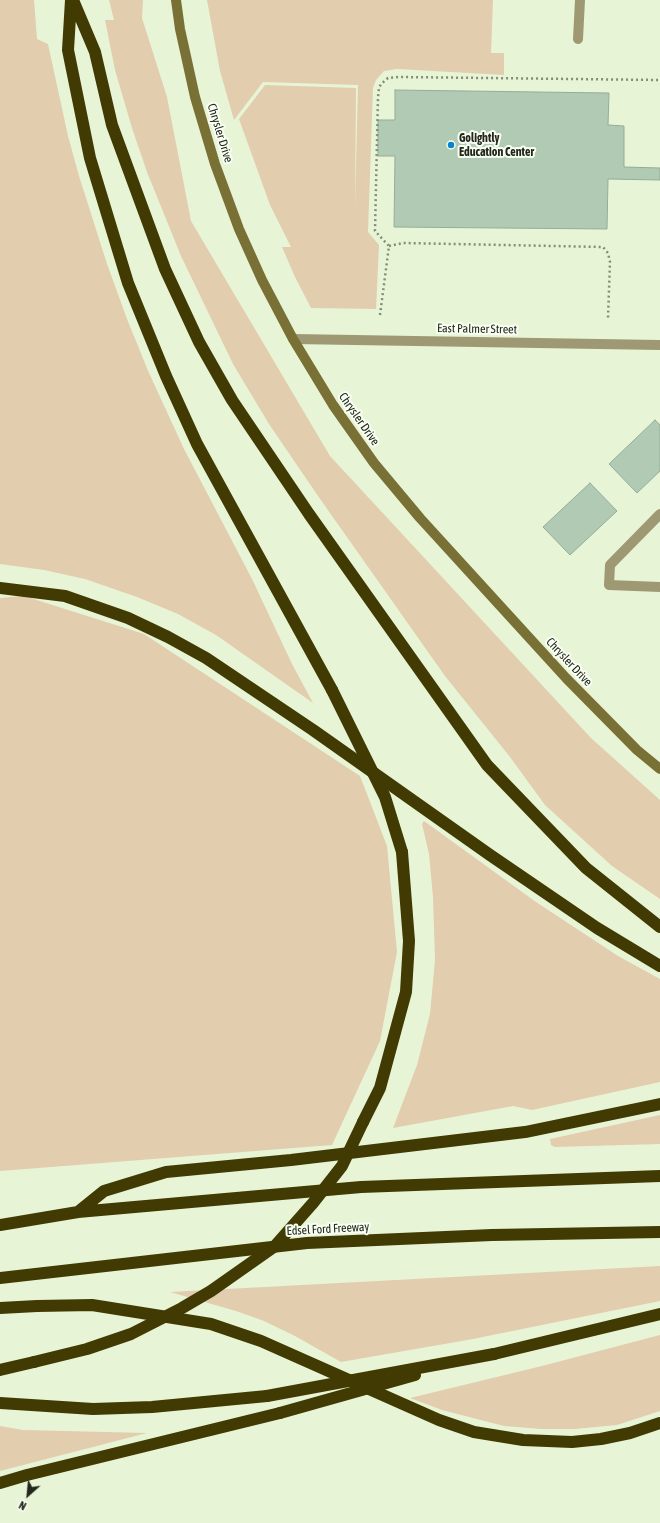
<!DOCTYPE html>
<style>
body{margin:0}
#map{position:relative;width:660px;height:1523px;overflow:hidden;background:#e8f4d6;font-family:"Asap Condensed",sans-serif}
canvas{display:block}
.north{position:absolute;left:8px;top:1475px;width:40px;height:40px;-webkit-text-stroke:3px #f9fef2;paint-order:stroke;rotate:207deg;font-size:11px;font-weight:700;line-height:16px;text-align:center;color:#22261b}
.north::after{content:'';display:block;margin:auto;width:14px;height:18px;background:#22261b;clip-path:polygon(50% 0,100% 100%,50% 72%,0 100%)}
</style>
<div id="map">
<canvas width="660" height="1523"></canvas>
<div class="north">N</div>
</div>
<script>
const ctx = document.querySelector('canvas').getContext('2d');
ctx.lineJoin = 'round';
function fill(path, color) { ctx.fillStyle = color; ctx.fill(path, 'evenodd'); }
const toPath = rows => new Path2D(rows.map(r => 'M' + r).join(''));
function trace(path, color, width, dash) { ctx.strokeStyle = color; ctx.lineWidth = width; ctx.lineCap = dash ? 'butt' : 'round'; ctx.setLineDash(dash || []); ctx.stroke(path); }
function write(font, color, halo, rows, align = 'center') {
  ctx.font = font + ' "Asap Condensed",sans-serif'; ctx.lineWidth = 4; ctx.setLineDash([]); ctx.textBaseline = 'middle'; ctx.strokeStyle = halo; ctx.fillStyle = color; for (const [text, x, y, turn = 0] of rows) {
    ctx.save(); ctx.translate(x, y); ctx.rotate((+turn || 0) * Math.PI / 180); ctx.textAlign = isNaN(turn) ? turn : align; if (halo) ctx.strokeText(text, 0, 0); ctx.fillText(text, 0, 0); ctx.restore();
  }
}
fill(toPath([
 [0,0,34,0,37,39,48,44,68,136,79,176,107,264,127,319,149,373,184,449,252,579,292,664,313,703,216,635,178,614,137,597,85,579,44,570,0,564],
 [109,0,143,0,142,18,167,97,191,221,330,456,591,738,660,800,660,899,612,866,545,805,510,757,445,676,318,496,269,424,233,364,181,256,147,172,132,128,115,70,105,20,114,20],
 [207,0,493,0,491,53,504,53,504,75,397,69,384,71,376,80,373,88,368,232,379,245,376,309,311,308,295,277,282,247,291,247,270,205,239,119,265,85,356,88,355,208,358,85,263,82,234,120,220,71],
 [24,596,144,634,360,776,387,846,397,952,380,1041,332,1145,0,1171,0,598],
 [424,821,536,902,618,956,660,979,660,1082,532,1110,513,1106,393,1128,417,1065,430,1014,435,960,433,897,429,854,422,824],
 [660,1115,660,1144,555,1147,551,1145,550,1139],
 [660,1266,660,1301,473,1339,341,1362,295,1336,264,1321,236,1311,170,1292],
 [660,1335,660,1411,617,1425,575,1429,541,1429,504,1426,442,1410,410,1398,542,1366],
 [0,1426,23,1430,147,1433,0,1471]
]), '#e2cdae');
const building = toPath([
 [395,90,609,93,608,125,624,126,624,167,660,168,660,180,608,179,607,229,394,227,395,156,378,156,378,120,395,120,395,90],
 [655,420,660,425,660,471,637,493,609,464,655,420],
 [590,483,617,511,570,555,543,527,590,483]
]);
fill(building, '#b0cab4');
trace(building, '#93ad97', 1);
trace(toPath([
 [389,246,403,243,603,247,608,253,610,262,608,318],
 [380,315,389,246,375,231,378,97,379,88,381,84,388,78,399,77,660,80]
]), '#858d78', 2.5, [2, 3]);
trace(toPath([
 [578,39,580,0],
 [660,514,610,565,609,585,660,587]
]), '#9e9973', 10);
trace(toPath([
 [293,339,660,345]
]), '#9e9973', 10);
trace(toPath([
 [176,0,180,29,195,97,215,164,239,229,262,280,293,339,333,405,374,463,420,518,566,678,637,750,660,769]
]), '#787035', 10);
trace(toPath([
 [71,0,68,50,90,158,128,283,166,376,197,444,332,690],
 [73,0,95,52,112,125,165,269,199,342,232,400,309,514,487,765,586,868,660,927],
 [0,588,65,596,128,618,168,637,206,658,313,730,490,855,597,928,660,966],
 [363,1122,380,1088,406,992,409,941,402,852],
 [78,1212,104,1191,166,1172,291,1160,525,1132,660,1104],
 [0,1225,78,1212,361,1187,660,1176],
 [0,1278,307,1243,492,1235,660,1232],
 [0,1308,37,1306,92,1305,211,1324,261,1341,439,1420,474,1432,523,1440,572,1442,601,1439,630,1433,660,1423],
 [494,1354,660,1314],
 [0,1370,34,1362],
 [0,1403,93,1409,152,1407,267,1396],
 [0,1483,27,1475,280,1413]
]), '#413a02', 12);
trace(toPath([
 [332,690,385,797,402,852],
 [34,1362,87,1349,131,1334,182,1308,211,1291,275,1246,313,1203,342,1166,363,1122],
 [267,1396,494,1354],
 [280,1413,415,1375]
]), '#413a02', 12);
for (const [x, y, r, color] of [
 [451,145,4,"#0884cc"]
]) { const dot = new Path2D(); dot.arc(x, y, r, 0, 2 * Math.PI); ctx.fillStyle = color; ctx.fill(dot); trace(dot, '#f9fef2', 1.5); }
write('12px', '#22261b', '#f9fef2', [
 ["Chrysler Drive",220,133,73],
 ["East Palmer Street",477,329,1],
 ["Chrysler Drive",359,419,55],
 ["Chrysler Drive",569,662,47],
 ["Edsel Ford Freeway",328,1229,-3]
]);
write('bold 12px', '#22261b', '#f9fef2', [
 ["Golightly",459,138],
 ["Education Center",459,152]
], 'left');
</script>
